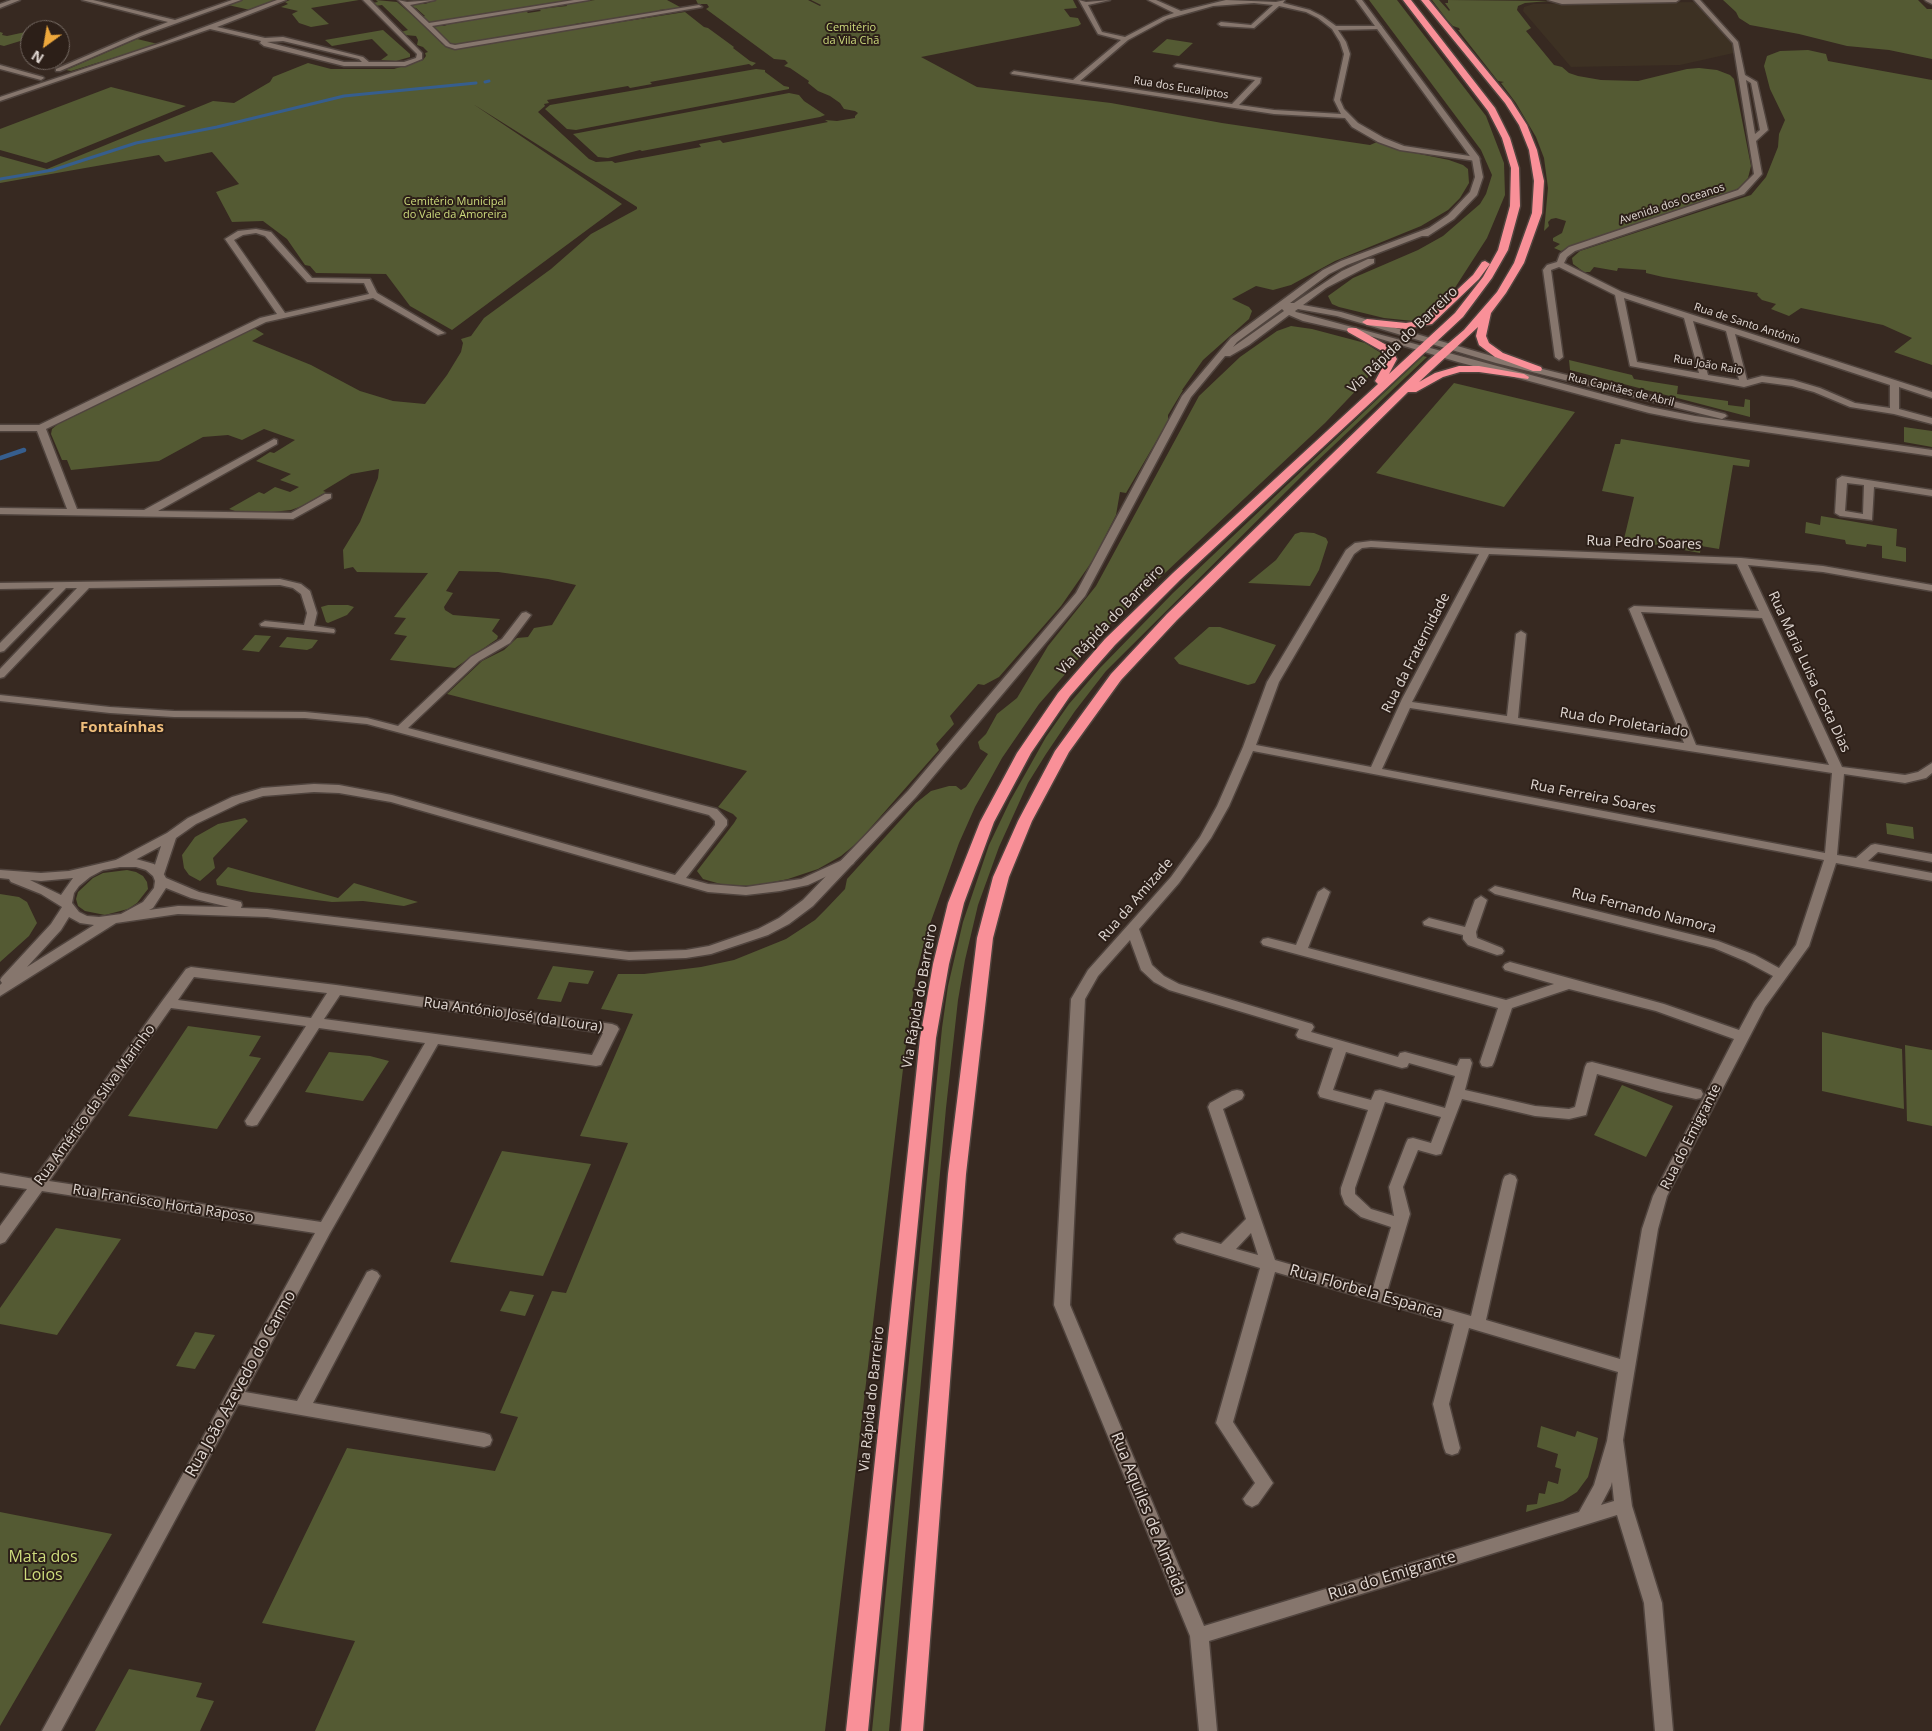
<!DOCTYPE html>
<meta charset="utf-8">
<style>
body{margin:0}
#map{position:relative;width:1932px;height:1731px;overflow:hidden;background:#372921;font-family:"Open Sans",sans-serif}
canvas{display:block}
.north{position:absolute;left:20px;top:20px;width:50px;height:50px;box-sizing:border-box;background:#2c1f18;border:1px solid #746962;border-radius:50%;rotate:212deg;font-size:14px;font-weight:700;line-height:20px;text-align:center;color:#e0d7d2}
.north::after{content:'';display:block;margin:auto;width:18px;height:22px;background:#eea83c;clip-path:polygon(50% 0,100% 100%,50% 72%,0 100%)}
</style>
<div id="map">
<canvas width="1932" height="1731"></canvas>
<div class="north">N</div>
</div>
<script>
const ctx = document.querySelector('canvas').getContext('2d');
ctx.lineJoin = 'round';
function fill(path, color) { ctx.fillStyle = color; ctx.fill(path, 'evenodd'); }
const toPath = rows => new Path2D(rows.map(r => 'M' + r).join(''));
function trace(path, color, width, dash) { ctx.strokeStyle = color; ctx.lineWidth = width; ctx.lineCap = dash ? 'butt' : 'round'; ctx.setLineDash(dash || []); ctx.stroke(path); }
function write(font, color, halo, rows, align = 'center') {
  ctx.font = font + ' "Open Sans",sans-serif'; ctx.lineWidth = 4; ctx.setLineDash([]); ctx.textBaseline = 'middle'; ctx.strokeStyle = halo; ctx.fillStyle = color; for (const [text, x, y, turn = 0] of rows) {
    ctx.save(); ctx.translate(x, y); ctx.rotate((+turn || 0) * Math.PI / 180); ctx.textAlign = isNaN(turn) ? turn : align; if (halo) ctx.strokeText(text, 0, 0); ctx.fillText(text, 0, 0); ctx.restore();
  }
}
fill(toPath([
 [1699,2,1736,43,1738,52,1680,65,1571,67,1523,11,1524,7,1533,4]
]), '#3d3123');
fill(toPath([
 [243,0,278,0,250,10,228,5],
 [290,0,359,0,311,8,329,24,311,27,299,23,292,14,298,11,281,7,288,4,285,2],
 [376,0,397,2,433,33,442,44,454,48,685,12,704,27,708,28,734,47,733,48,750,61,756,63,752,66,749,64,650,82,652,84,630,88,628,86,547,100,549,103,544,104,545,106,538,112,589,159,596,162,612,161,615,163,701,147,699,144,720,140,723,143,828,122,825,120,837,121,855,118,855,116,858,113,855,111,844,109,840,103,830,96,818,91,808,83,809,81,790,68,784,66,788,63,785,60,774,59,706,9,709,7,707,4,698,4,696,0,808,0,820,6,821,5,811,0,1073,0,1077,8,1064,9,1070,17,1078,18,1081,24,1078,26,921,57,977,87,1111,103,1222,123,1370,145,1377,142,1395,149,1449,160,1463,165,1468,169,1469,183,1460,198,1448,210,1421,226,1335,261,1291,285,1273,290,1256,286,1232,299,1249,307,1252,311,1249,319,1203,360,1182,390,1183,390,1168,415,1168,421,1126,493,1120,492,1116,515,1093,560,1061,606,999,677,984,685,978,684,950,716,954,724,936,744,939,750,858,842,841,856,818,869,788,879,754,886,724,885,703,879,697,871,734,823,737,818,733,814,718,807,747,771,447,694,482,661,504,650,517,638,528,637,534,628,552,625,576,585,548,579,498,572,459,571,446,591,453,593,444,607,445,610,453,615,500,619,492,631,498,636,497,639,455,668,390,660,407,636,394,634,406,618,394,617,428,573,357,572,353,567,344,569,343,550,360,522,378,478,379,469,351,474,323,491,326,492,302,506,291,510,272,512,235,511,229,509,259,492,264,494,275,487,290,492,299,487,280,480,291,474,256,461,270,452,274,453,295,440,264,429,242,440,228,435,203,437,159,461,71,470,67,460,62,460,51,434,52,429,58,424,254,328,264,334,252,341,311,365,360,391,393,401,425,404,447,375,461,352,463,343,461,339,471,336,484,318,551,269,591,234,637,209,637,207,473,104,622,204,452,330,410,306,386,274,316,273,310,266,305,265,287,239,263,221,232,222,216,192,239,184,212,152,165,162,159,155,0,183,0,156,47,169,213,101,234,103,270,82,273,77,308,63,331,69,394,69,423,60,426,56,425,53,428,52,423,47,417,45,418,40,416,36,405,35,401,32,408,30,382,5,375,6,372,3,378,2],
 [436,0,574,0,437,21,440,23,430,24,422,17,425,16,416,8,410,7,418,3,425,4],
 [595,0,667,0,680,7,676,10,669,9,659,10,661,12,589,24,587,22,575,24,577,26,560,29,553,28,463,43,463,45,456,46,447,43,433,28,439,25,444,26,454,22,526,11,528,13,541,11,539,9,567,6,566,4],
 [1369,0,1397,0,1486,116,1504,163,1505,195,1487,238,1449,297,1432,313,1413,321,1384,318,1339,307,1332,304,1328,296,1353,278,1418,250,1443,236,1480,204,1486,194,1492,175,1481,150],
 [1432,0,1439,0,1449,11,1450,10,1445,3,1448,3,1448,0,1549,1,1525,3,1518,6,1517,10,1531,28,1526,31,1554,65,1562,67,1569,73,1578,76,1601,80,1638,81,1687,69,1699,68,1717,70,1730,75,1734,79,1751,166,1748,178,1739,188,1725,195,1561,251,1554,248,1560,244,1553,241,1553,238,1562,233,1566,221,1556,218,1551,219,1548,222,1549,226,1544,231,1548,188,1544,158,1536,137,1516,103,1501,83,1504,82,1498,81,1458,30,1460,30,1459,28,1453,26,1448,21],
 [1723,0,1918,0,1927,9,1932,9,1932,59,1889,50,1847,46,1799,34,1750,25,1739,18,1736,12],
 [383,30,410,54,410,57,396,61,381,60,388,55,372,39,332,46,325,40],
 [30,31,30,38,4,46,0,45,0,32,3,33,2,35,7,36],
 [137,39,158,44,71,71,66,70],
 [1167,39,1193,43,1179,56,1152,52],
 [1808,50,1826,54,1828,61,1932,80,1932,365,1894,352,1912,338,1883,325,1801,308,1789,316,1771,309,1776,304,1762,300,1757,295,1758,293,1752,292,1663,277,1646,273,1646,270,1618,268,1617,271,1594,267,1590,272,1584,272,1573,264,1572,258,1580,251,1751,195,1766,177,1778,147,1779,134,1785,120,1770,89,1764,66,1767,56,1780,51],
 [756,69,765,70,765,72,784,86,789,87,789,89,576,130,567,129,545,109,550,105],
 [111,87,186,106,46,163,0,150,0,129],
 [789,93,799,95,804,101,825,115,820,117,642,151,640,150,608,158,598,157,573,134],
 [1291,326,1312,329,1365,343,1381,353,1382,358,1366,380,1325,423,1102,632,1039,704,1002,758,975,807,959,843,926,935,916,975,905,1052,825,1731,315,1731,355,1641,262,1623,347,1448,495,1471,518,1417,500,1413,552,1291,566,1293,628,1143,580,1136,633,1014,601,1009,618,974,644,974,701,967,734,960,786,939,815,920,826,909,845,889,847,879,916,803,931,791,949,786,956,786,961,790,966,787,988,754,980,749,978,742,986,734,997,714,1017,698,1048,646,1096,586,1199,396,1240,357,1277,331],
 [1423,356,1427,357,1313,465,1106,671,1075,711,1046,754,1028,783,999,847,978,905,965,960,958,1000,946,1108,889,1731,872,1731,942,1028,948,986,963,922,989,845,1010,801,1046,737,1069,704,1100,668,1173,593],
 [1569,360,1632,375,1634,379,1678,386,1677,394,1728,401,1728,405,1744,407,1745,399,1750,400,1750,417,1570,370],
 [1454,383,1575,412,1504,507,1376,473],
 [1904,427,1932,431,1932,447,1904,442],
 [1621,439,1750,460,1749,467,1733,465,1719,549,1701,546,1700,553,1624,539,1634,497,1602,491,1615,444,1620,444],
 [1821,516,1897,529,1896,546,1906,548,1906,562,1882,558,1882,546,1867,544,1866,547,1846,544,1845,540,1805,533,1806,522,1820,525],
 [1301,532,1314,533,1326,538,1328,542,1319,570,1310,586,1248,583,1276,560,1295,534],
 [328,605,348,605,354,607,347,615,328,623,326,622,321,607],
 [1209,627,1220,627,1276,645,1255,683,1248,685,1179,664,1174,658],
 [255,635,271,636,259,652,242,650],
 [287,637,318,640,312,648,307,650,279,647],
 [245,818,248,821,213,858,215,868,200,881,189,875,184,868,182,855,195,837,218,824],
 [1886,823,1913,827,1914,839,1887,834],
 [228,867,338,898,354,883,418,902,404,906,363,901,332,902,251,892,217,885,216,880],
 [127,870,136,872,143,876,147,882,148,889,137,903,128,909,105,915,85,911,78,906,76,899,78,892,93,878,103,873],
 [0,894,19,897,27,902,37,923,29,936,0,962],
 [553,966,594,971,588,984,569,982,561,1002,537,999],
 [188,1026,261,1036,249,1056,261,1058,217,1129,128,1116],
 [1822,1032,1902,1049,1904,1109,1822,1091],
 [1905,1045,1932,1050,1932,1126,1907,1121],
 [329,1052,370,1056,389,1061,363,1101,305,1092],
 [1622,1085,1673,1106,1646,1157,1594,1135],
 [502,1151,591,1164,543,1276,450,1262],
 [56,1228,121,1239,57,1335,0,1324,0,1308],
 [510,1291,534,1295,525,1316,500,1311],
 [195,1332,215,1335,195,1369,176,1366],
 [1541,1426,1575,1437,1577,1431,1598,1438,1596,1448,1588,1477,1577,1492,1563,1501,1526,1512,1527,1505,1537,1504,1539,1493,1545,1494,1548,1481,1558,1484,1561,1469,1555,1467,1558,1454,1537,1447],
 [0,1512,112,1534,0,1726],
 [129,1669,202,1683,196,1697,214,1701,200,1731,95,1731]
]), '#545a33');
trace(toPath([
 [485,82,489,81],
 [0,179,53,170,136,143,217,127,344,96,476,83]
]), '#365e8e', 3);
trace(toPath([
 [0,458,24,450]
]), '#365e8e', 4.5);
const street = toPath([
 [11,0,20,0,0,8,0,4,11,0],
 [82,0,93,0,175,20,232,0,241,0,141,36,60,71,56,71,56,69,137,34,168,22,82,0],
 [277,0,286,0,217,27,265,38,283,37,363,57,369,62,404,62,416,58,417,54,363,0,370,0,422,53,422,59,405,66,344,66,264,46,260,43,261,41,210,29,0,101,0,97,164,42,277,0],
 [283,41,359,59,362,62,344,62,267,42,283,41],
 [398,0,407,2,435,0,410,5,429,23,574,0,589,0,432,26,450,44,455,45,699,5,702,7,455,49,446,46,398,0],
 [1079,0,1086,2,1110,0,1088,5,1102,32,1125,37,1163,17,1174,13,1148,0,1156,0,1181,11,1226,0,1276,2,1285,0,1283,3,1310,10,1322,16,1336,26,1381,26,1382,27,1379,29,1338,30,1346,42,1350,54,1340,100,1344,109,1358,123,1384,138,1404,146,1476,157,1480,159,1476,161,1400,150,1378,142,1352,127,1345,118,1274,114,1012,74,1011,73,1014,71,1073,80,1121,40,1098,34,1079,0],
 [1254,3,1273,5,1251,25,1221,22,1218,24,1221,26,1254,28,1279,6,1306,12,1318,18,1332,29,1340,42,1344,54,1334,100,1341,114,1274,110,1239,105,1260,83,1261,78,1177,64,1174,66,1175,67,1255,80,1232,104,1080,81,1128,40,1167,19,1213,6,1254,3],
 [1548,0,1679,0,1676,2,1562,4,1548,0],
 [1694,0,1700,0,1738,42,1745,75,1757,82,1768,130,1756,141,1762,174,1744,194,1575,251,1567,257,1564,263,1622,292,1932,392,1932,398,1899,387,1899,409,1932,418,1932,424,1894,414,1850,407,1814,392,1792,386,1762,382,1744,387,1630,366,1615,295,1559,267,1551,270,1563,357,1559,360,1555,357,1543,270,1547,265,1557,262,1560,254,1569,247,1738,190,1754,174,1733,43,1694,0],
 [1746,80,1751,83,1760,130,1755,134,1746,80],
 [1624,298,1684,318,1699,373,1637,362,1624,298],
 [1693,321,1726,331,1739,380,1708,375,1693,321],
 [1735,334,1890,385,1890,408,1855,403,1820,388,1793,380,1762,376,1747,380,1735,334],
 [1925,0,1932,0,1932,4,1926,1,1925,0],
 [0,65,43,77,44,78,41,80,0,69,0,65],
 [256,229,271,232,312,278,370,279,377,293,445,333,438,335,373,298,266,322,46,429,77,509,144,510,274,439,277,440,277,444,158,511,291,513,325,494,331,494,331,498,293,519,0,514,0,508,67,509,37,431,0,431,0,425,39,425,260,318,277,314,225,239,238,231,256,229],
 [256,233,265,236,307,282,364,283,369,294,285,313,234,240,243,235,256,233],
 [1842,476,1932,490,1932,496,1874,487,1872,520,1840,516,1835,513,1837,479,1842,476],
 [1847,483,1864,485,1863,514,1845,511,1847,483],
 [1371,541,1486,548,1741,558,1823,566,1932,585,1932,591,1823,572,1748,565,1842,767,1905,775,1918,772,1932,763,1932,773,1926,778,1905,783,1844,774,1837,855,1856,858,1871,845,1875,844,1932,854,1932,862,1878,852,1868,861,1932,873,1932,881,1836,863,1809,946,1765,1007,1667,1196,1658,1229,1623,1440,1632,1506,1662,1603,1673,1731,1655,1731,1644,1603,1617,1515,1209,1641,1217,1731,1199,1731,1190,1636,1054,1305,1071,999,1088,970,1171,877,1200,837,1217,806,1243,747,1267,682,1346,550,1355,543,1371,541],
 [1371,547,1479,554,1402,699,1371,767,1256,745,1279,682,1354,554,1362,548,1371,547],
 [1489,554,1737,564,1759,611,1634,606,1629,609,1684,743,1518,718,1526,634,1521,631,1516,634,1507,716,1412,702,1489,554],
 [1641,612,1762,618,1829,765,1696,745,1641,612],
 [1410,708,1832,773,1825,853,1382,769,1410,708],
 [1253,751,1824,860,1796,945,1779,968,1755,955,1718,941,1495,886,1489,890,1495,894,1714,948,1745,961,1773,976,1754,1002,1739,1030,1664,1004,1510,962,1505,964,1503,967,1505,970,1554,984,1506,1000,1308,948,1330,892,1324,888,1318,892,1296,945,1268,938,1263,939,1261,942,1263,945,1300,955,1498,1008,1480,1062,1482,1066,1487,1067,1492,1066,1494,1062,1512,1008,1569,989,1656,1011,1734,1039,1653,1196,1642,1229,1620,1359,1486,1320,1517,1180,1515,1176,1510,1174,1505,1176,1503,1180,1471,1316,1387,1292,1410,1214,1403,1187,1418,1150,1436,1155,1441,1154,1462,1099,1535,1116,1569,1119,1586,1115,1597,1074,1659,1091,1696,1099,1701,1098,1703,1094,1701,1090,1592,1062,1587,1063,1585,1067,1575,1107,1569,1109,1535,1106,1465,1090,1472,1063,1470,1059,1460,1059,1457,1066,1405,1052,1400,1053,1398,1057,1311,1032,1314,1027,1312,1024,1179,984,1164,976,1152,965,1139,929,1179,883,1211,838,1229,806,1253,751],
 [1130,940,1141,970,1154,982,1169,990,1299,1029,1296,1035,1298,1038,1333,1048,1318,1093,1320,1097,1368,1110,1341,1188,1341,1194,1345,1204,1361,1217,1391,1227,1373,1288,1275,1260,1223,1109,1242,1099,1244,1095,1242,1091,1237,1090,1232,1091,1210,1103,1208,1107,1246,1219,1221,1244,1182,1233,1177,1235,1174,1239,1177,1243,1260,1268,1216,1423,1255,1483,1243,1499,1246,1504,1252,1507,1258,1504,1273,1483,1233,1422,1275,1272,1454,1324,1433,1404,1444,1448,1446,1453,1452,1455,1458,1453,1460,1448,1449,1404,1469,1328,1618,1372,1607,1441,1594,1485,1579,1512,1204,1626,1070,1305,1085,999,1098,976,1130,940],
 [1346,1052,1402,1068,1407,1067,1409,1063,1455,1076,1445,1108,1380,1090,1375,1091,1371,1100,1333,1090,1346,1052],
 [1385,1102,1441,1117,1431,1143,1413,1138,1408,1139,1406,1143,1389,1187,1394,1216,1371,1209,1355,1194,1355,1188,1385,1102],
 [1251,1233,1258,1255,1236,1249,1251,1233],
 [1612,1482,1614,1501,1601,1505,1611,1486,1612,1482],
 [280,579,301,584,310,591,317,613,314,626,334,629,335,631,334,633,261,626,260,624,265,621,304,625,307,613,301,594,293,588,280,585,89,588,4,677,0,678,0,669,77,588,66,588,4,651,0,652,0,643,54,588,0,589,0,583,280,579],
 [526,612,531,615,510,643,479,661,408,728,717,809,727,820,727,825,686,878,708,884,746,887,801,879,849,857,855,861,853,864,808,885,780,891,746,895,708,892,391,802,339,793,314,792,263,796,240,803,196,824,176,838,164,874,158,878,152,874,161,846,124,866,116,866,114,863,116,860,167,833,188,818,232,797,262,788,314,784,339,785,392,795,675,875,715,825,715,821,709,815,367,724,305,718,174,717,110,713,0,701,0,695,110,707,174,711,305,712,367,718,398,726,471,657,502,639,522,613,526,612],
 [1481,896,1487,900,1476,932,1477,938,1502,948,1504,951,1502,954,1497,955,1468,945,1463,939,1463,935,1424,925,1423,922,1429,918,1465,927,1475,900,1481,896],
 [191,967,336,985,612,1024,617,1026,619,1029,601,1065,596,1066,438,1044,330,1233,245,1392,297,1401,367,1272,372,1270,377,1272,380,1276,313,1403,484,1433,490,1435,492,1440,490,1445,484,1447,238,1404,61,1731,42,1731,315,1233,42,1191,5,1242,0,1244,0,1226,27,1189,0,1185,0,1173,34,1179,163,1000,186,969,191,967],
 [194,977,327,993,311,1018,178,1000,194,977],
 [340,995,603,1033,592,1055,324,1019,340,995],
 [171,1008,306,1026,245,1121,247,1125,252,1126,257,1125,319,1028,425,1043,321,1222,49,1181,171,1008]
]);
const secondary = toPath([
 [1356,0,1362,0,1479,157,1483,177,1477,195,1454,219,1428,236,1422,236,1347,265,1329,274,1290,303,1294,303,1342,271,1368,259,1374,259,1374,263,1326,288,1303,305,1341,312,1502,359,1725,414,1727,416,1722,419,1496,363,1337,316,1298,309,1295,311,1296,312,1650,407,1695,416,1932,450,1932,456,1695,422,1649,413,1458,362,1374,337,1303,321,1289,315,1249,345,1230,356,1225,356,1191,397,1085,596,916,797,813,906,789,924,768,935,711,954,686,958,629,960,267,917,178,914,116,923,0,996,0,985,2,983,0,980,2,977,51,924,62,907,41,894,11,882,9,879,0,878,0,870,41,873,69,871,120,859,136,859,154,864,162,871,166,878,199,892,241,902,242,905,241,908,267,909,629,952,686,950,709,946,758,929,779,918,803,900,908,791,1076,593,1182,396,1231,338,1323,270,1341,261,1429,228,1448,215,1470,192,1475,177,1472,159,1356,0],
 [1282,309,1284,311,1233,347,1237,342,1282,309],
 [120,867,136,867,146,870,153,876,155,881,154,888,143,902,121,914,99,917,87,916,79,912,72,903,74,893,79,886,90,877,103,870,120,867],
 [73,878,61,895,30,880,41,881,73,878],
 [166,888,191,898,229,907,178,906,149,910,153,908,166,888],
 [69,917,80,923,94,925,27,967,61,930,69,917]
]);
const highway = toPath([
 [1403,0,1411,0,1495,108,1510,138,1519,168,1520,206,1508,250,1492,278,1463,317,1181,579,1115,645,1070,696,1031,753,994,822,964,903,949,964,936,1038,868,1731,846,1731,920,1038,933,964,948,903,980,822,1017,753,1058,693,1105,639,1173,573,1378,384,1375,381,1387,359,1386,356,1382,351,1348,332,1347,330,1348,328,1356,328,1390,347,1397,359,1389,374,1455,313,1483,277,1498,250,1510,206,1511,168,1502,138,1488,111,1403,0],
 [1421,0,1429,0,1511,100,1527,125,1537,150,1544,181,1542,213,1524,263,1506,293,1491,313,1486,336,1489,343,1503,353,1541,367,1542,369,1541,371,1533,371,1495,357,1479,345,1476,336,1478,327,1419,382,1435,373,1459,366,1479,366,1524,374,1529,377,1528,379,1479,372,1460,372,1443,377,1416,392,1408,392,1177,620,1121,680,1069,752,1032,821,1009,877,993,938,966,1174,923,1731,901,1731,948,1174,977,938,993,877,1018,821,1055,751,1111,674,1167,614,1429,360,1464,330,1497,292,1514,263,1532,213,1534,181,1529,150,1519,125,1505,103,1421,0],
 [1485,261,1490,264,1479,279,1432,324,1406,329,1367,325,1362,322,1367,319,1406,323,1425,320,1473,275,1482,262,1485,261]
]);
trace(street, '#50443e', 3);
trace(secondary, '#50443e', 3);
trace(highway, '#50443e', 3);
fill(street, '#86766d');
fill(secondary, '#86766d');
fill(highway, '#f99098');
write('11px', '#cedc7d', '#2c1f18', [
 ["Cemitério",851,28],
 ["da Vila Chã",851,41],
 ["Cemitério Municipal",455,202],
 ["do Vale da Amoreira",455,215]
]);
write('11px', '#e0d7d2', '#2c1f18', [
 ["Rua dos Eucaliptos",1181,88,9],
 ["Avenida dos Oceanos",1672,204,-18],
 ["Rua de Santo António",1747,324,18],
 ["Rua João Raio",1708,365,10],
 ["Rua Capitães de Abril",1621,390,14]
]);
write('14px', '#e0d7d2', '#2c1f18', [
 ["Via Rápida do Barreiro",1403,340,-44],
 ["Rua Pedro Soares",1644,543,2],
 ["Via Rápida do Barreiro",1111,620,-46],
 ["Rua da Fraternidade",1416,653,-63],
 ["Rua Maria Luisa Costa Dias",1809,672,65],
 ["Rua do Proletariado",1624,723,9],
 ["Rua Ferreira Soares",1593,797,11],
 ["Rua da Amizade",1136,900,-49],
 ["Rua Fernando Namora",1644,911,14],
 ["Via Rápida do Barreiro",920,996,-80],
 ["Rua António José (da Loura)",513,1015,8],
 ["Rua Américo da Silva Marinho",95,1105,-54],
 ["Rua do Emigrante",1691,1137,-63],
 ["Rua Francisco Horta Raposo",163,1204,9],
 ["Via Rápida do Barreiro",872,1399,-84]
]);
write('bold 15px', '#eebd7b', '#2c1f18', [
 ["Fontaínhas",122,728]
]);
write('16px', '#e0d7d2', '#2c1f18', [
 ["Rua Florbela Espanca",1366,1292,16],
 ["Rua João Azevedo do Carmo",241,1384,-61],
 ["Rua Aquiles de Almeida",1148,1514,68],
 ["Rua do Emigrante",1392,1576,-17]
]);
write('16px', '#cedc7d', '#2c1f18', [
 ["Mata dos",43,1557],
 ["Loios",43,1575]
]);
</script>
